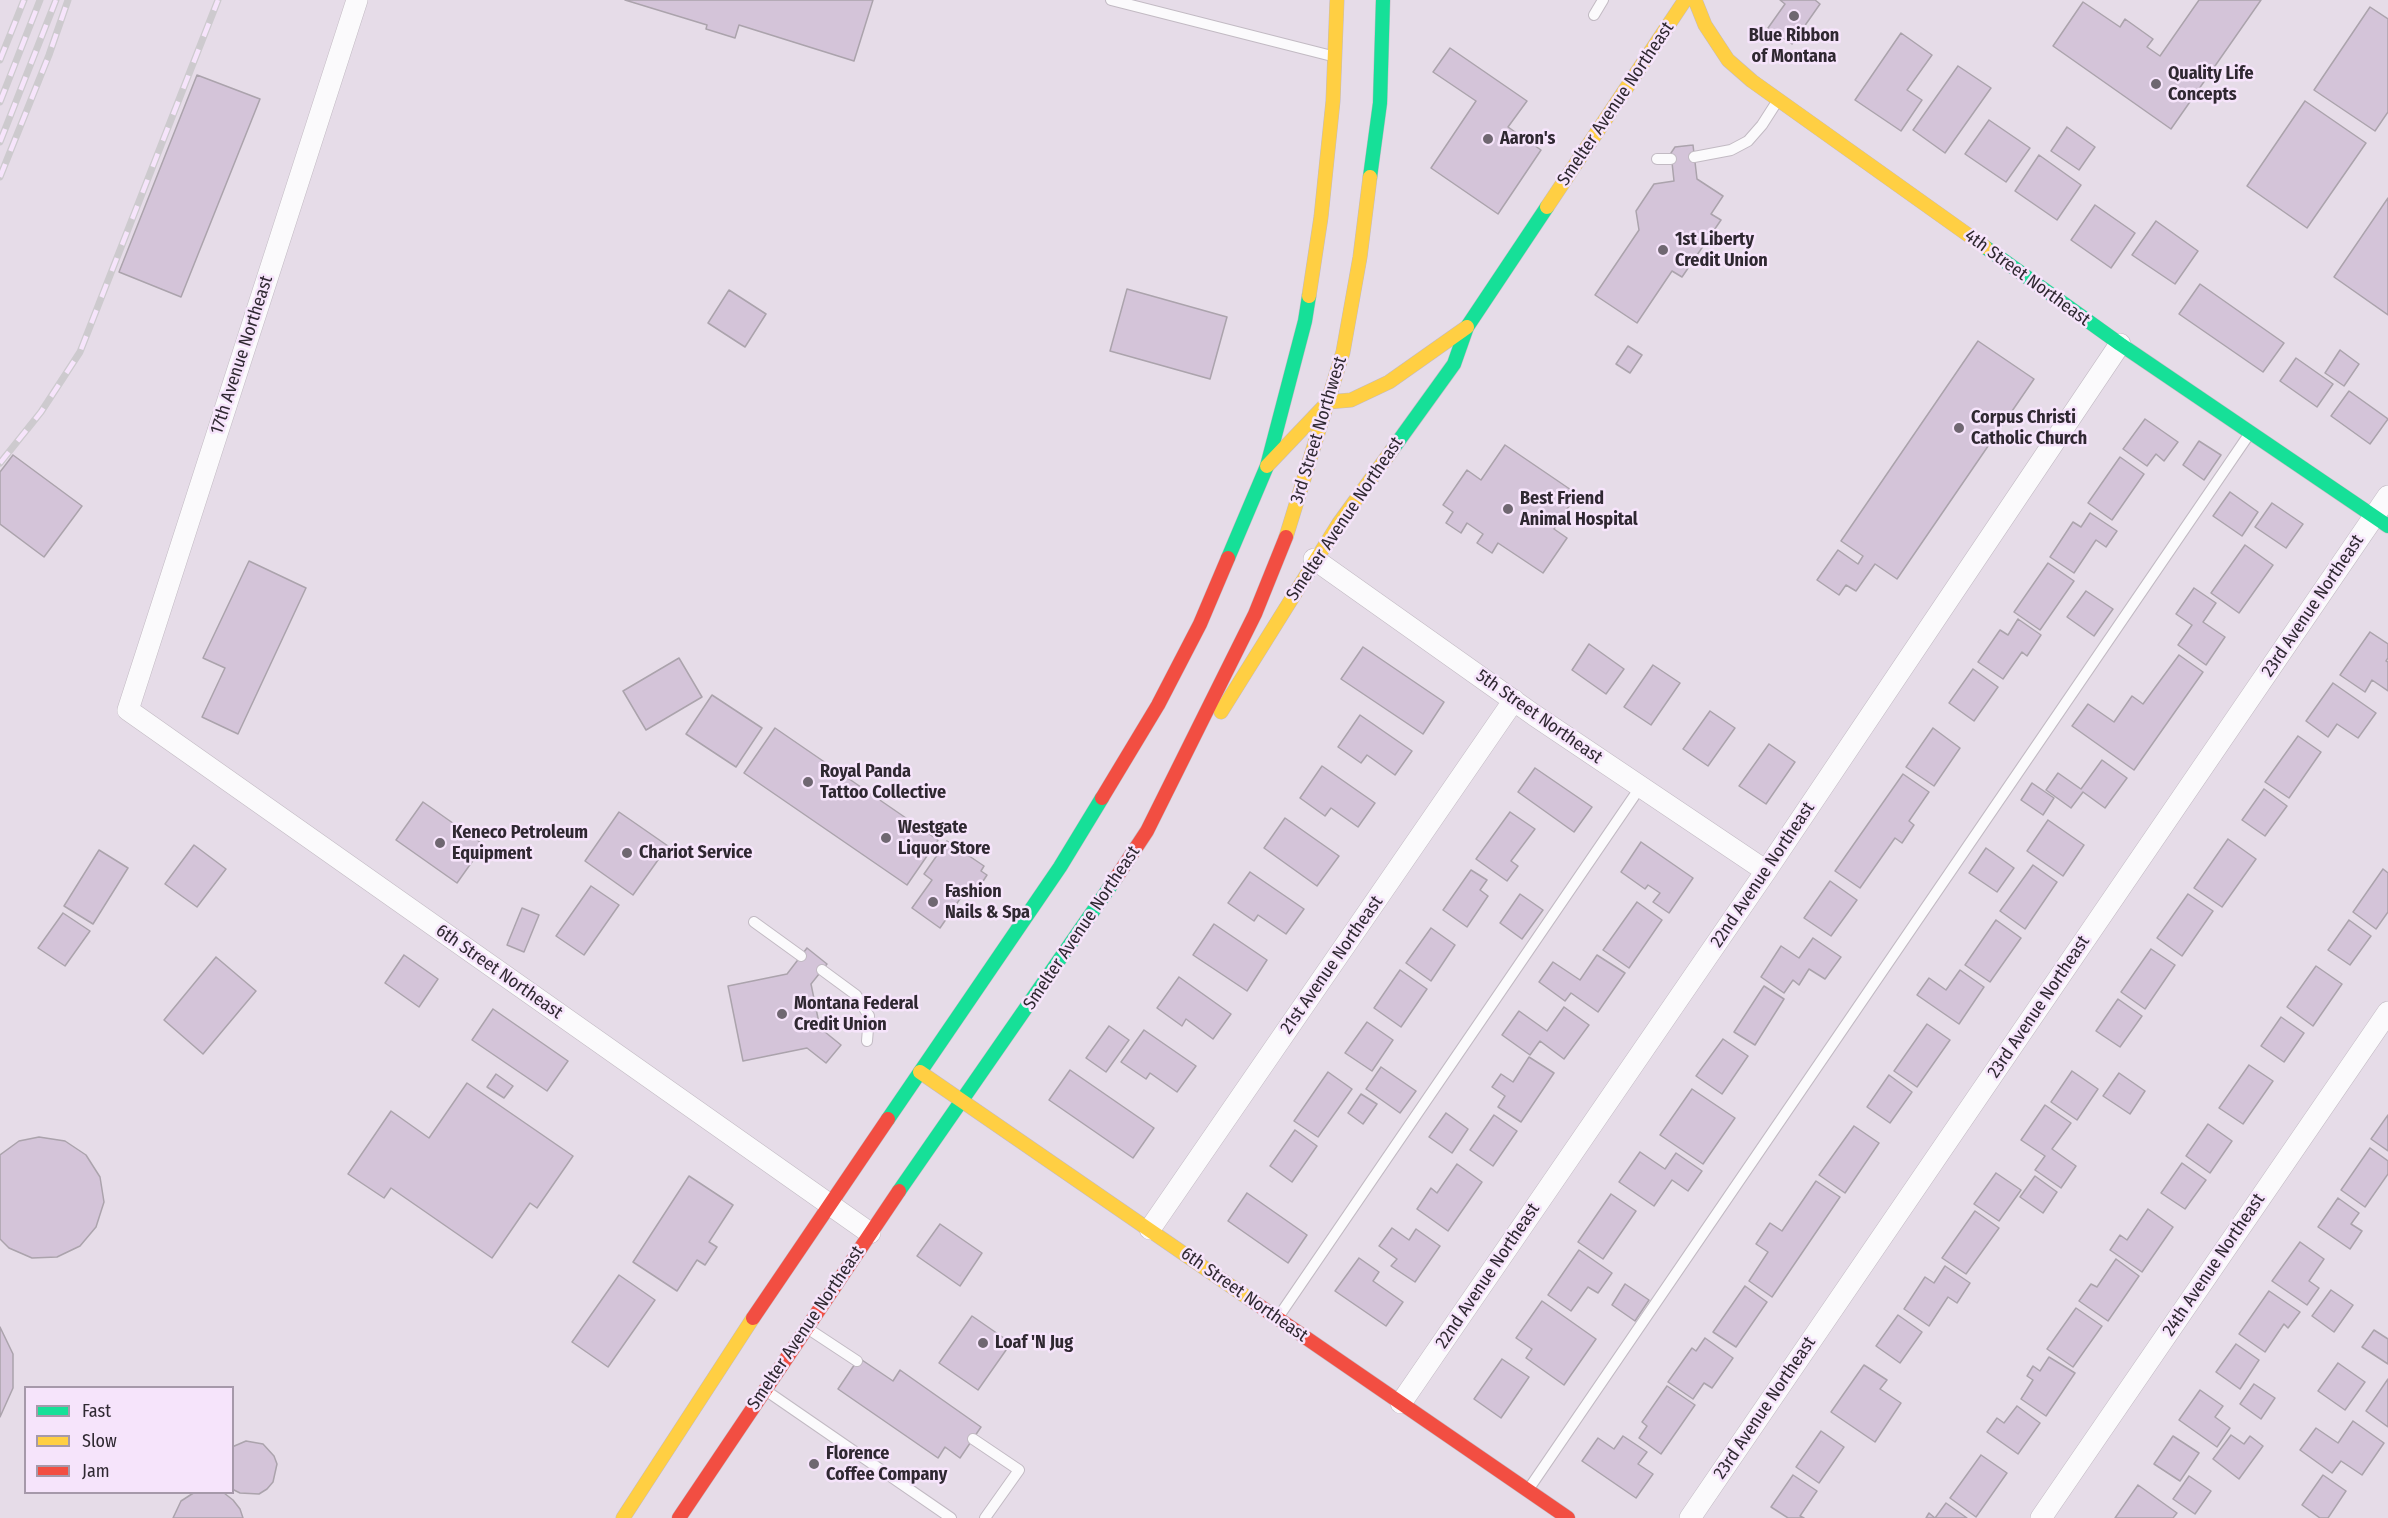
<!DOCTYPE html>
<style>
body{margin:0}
#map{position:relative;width:2388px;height:1518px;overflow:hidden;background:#e6dce8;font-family:"Fira Sans Condensed",sans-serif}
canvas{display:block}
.legend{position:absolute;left:24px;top:1386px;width:210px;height:108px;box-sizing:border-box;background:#f6e4fb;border:2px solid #a699aa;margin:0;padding:8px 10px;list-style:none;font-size:18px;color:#2f2831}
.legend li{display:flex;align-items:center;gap:12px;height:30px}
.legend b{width:30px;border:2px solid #a699aa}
</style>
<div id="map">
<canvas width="2388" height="1518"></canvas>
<ul class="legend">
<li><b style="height:8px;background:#16e098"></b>Fast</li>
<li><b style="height:8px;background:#ffcf43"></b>Slow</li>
<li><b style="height:8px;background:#f24e42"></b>Jam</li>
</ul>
</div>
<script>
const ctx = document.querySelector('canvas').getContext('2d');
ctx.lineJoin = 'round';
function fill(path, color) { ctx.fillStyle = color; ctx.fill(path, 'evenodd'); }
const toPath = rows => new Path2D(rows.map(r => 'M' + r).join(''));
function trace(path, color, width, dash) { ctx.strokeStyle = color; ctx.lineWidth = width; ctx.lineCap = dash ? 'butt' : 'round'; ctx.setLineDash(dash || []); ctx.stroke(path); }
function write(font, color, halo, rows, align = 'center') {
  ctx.font = font + ' "Fira Sans Condensed",sans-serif'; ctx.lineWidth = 5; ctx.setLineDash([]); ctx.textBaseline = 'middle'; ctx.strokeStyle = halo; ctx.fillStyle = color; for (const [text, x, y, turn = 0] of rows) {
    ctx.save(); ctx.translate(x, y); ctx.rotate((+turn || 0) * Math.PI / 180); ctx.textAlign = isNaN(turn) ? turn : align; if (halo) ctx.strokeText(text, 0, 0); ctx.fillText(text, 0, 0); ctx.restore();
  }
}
const building = toPath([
 [625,0,873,0,854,61,739,25,735,38,706,29,707,25,625,0],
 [1780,0,1815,0,1820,4,1792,44,1768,28,1785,4,1780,0],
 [2199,0,2261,0,2171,129,2053,46,2083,2,2120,27,2125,19,2153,39,2147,47,2160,56,2199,0],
 [2370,7,2388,19,2388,112,2375,131,2314,90,2370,7],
 [1901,33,1932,55,1907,90,1922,100,1901,131,1855,100,1901,33],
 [1450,48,1527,101,1508,127,1541,150,1498,214,1431,168,1476,101,1433,72,1450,48],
 [1958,66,1991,88,1945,153,1913,130,1958,66],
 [197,75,260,99,181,297,119,272,197,75],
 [2305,101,2366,143,2307,228,2247,186,2305,101],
 [1989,120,2030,148,2006,182,1965,154,1989,120],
 [2067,127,2095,147,2079,170,2051,151,2067,127],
 [1693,145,1697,179,1723,196,1711,214,1721,220,1682,277,1672,271,1637,323,1595,295,1639,230,1636,211,1654,184,1674,181,1671,153,1675,147,1693,145],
 [2039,155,2081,185,2057,220,2015,191,2039,155],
 [2388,198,2388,315,2334,277,2388,198],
 [2095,205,2135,233,2111,268,2071,240,2095,205],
 [2156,221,2198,251,2175,284,2132,255,2156,221],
 [2200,284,2284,343,2263,372,2179,314,2200,284],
 [1127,289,1227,317,1210,379,1110,351,1127,289],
 [729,290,766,314,745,347,708,323,729,290],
 [1978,341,2034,379,1897,579,1875,564,1856,591,1846,585,1839,595,1817,580,1838,550,1858,564,1863,556,1841,541,1978,341],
 [1628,346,1642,355,1630,373,1616,364,1628,346],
 [2340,350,2359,364,2344,386,2325,373,2340,350],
 [2296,358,2333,384,2317,407,2280,381,2296,358],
 [2349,391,2388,419,2370,444,2331,416,2349,391],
 [2145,419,2178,442,2164,461,2156,454,2147,466,2123,449,2145,419],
 [2199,441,2221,455,2204,480,2183,465,2199,441],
 [1505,445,1577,494,1554,529,1567,538,1543,573,1498,543,1492,553,1477,543,1483,534,1467,523,1461,533,1446,523,1453,512,1443,505,1467,470,1481,480,1505,445],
 [13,455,82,506,44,557,0,524,0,472,13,455],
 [2120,457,2144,474,2112,520,2088,503,2120,457],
 [2230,492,2258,512,2242,536,2213,516,2230,492],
 [2272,503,2303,524,2286,548,2255,527,2272,503],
 [2090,513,2117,531,2106,547,2096,540,2074,573,2050,557,2073,522,2081,527,2090,513],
 [2245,545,2273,565,2239,613,2211,593,2245,545],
 [249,561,306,588,238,734,202,717,225,668,203,658,249,561],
 [2048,563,2074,581,2040,630,2014,612,2048,563],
 [2194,588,2216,603,2203,622,2225,637,2206,665,2178,645,2192,625,2176,614,2194,588],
 [2086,591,2113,609,2094,636,2067,617,2086,591],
 [2018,619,2041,635,2027,656,2022,652,2003,679,1978,662,2000,630,2008,635,2018,619],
 [2370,632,2388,644,2388,658,2386,661,2388,662,2388,691,2372,680,2365,692,2340,675,2370,632],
 [1589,644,1624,669,1606,694,1572,670,1589,644],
 [1363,647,1444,702,1423,734,1341,679,1363,647],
 [2179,655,2203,672,2134,770,2072,726,2088,704,2114,722,2132,696,2143,704,2179,655],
 [679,658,702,697,646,730,623,691,679,658],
 [1653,665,1680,683,1651,725,1624,707,1653,665],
 [1973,669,1998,687,1974,721,1949,703,1973,669],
 [2333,683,2376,713,2358,738,2337,724,2328,737,2306,721,2333,683],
 [712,695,762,728,736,767,686,734,712,695],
 [1710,711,1735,728,1708,766,1683,749,1710,711],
 [1360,715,1412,751,1395,775,1367,755,1361,763,1338,747,1360,715],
 [775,728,938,840,907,885,744,773,775,728],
 [1933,728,1960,748,1934,786,1906,767,1933,728],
 [2298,736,2321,752,2289,798,2265,782,2298,736],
 [1769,744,1795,762,1766,804,1739,786,1769,744],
 [2102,760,2127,778,2105,808,2083,792,2071,808,2046,790,2058,773,2081,789,2102,760],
 [1322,766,1375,803,1358,827,1331,808,1325,816,1300,798,1322,766],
 [1535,768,1592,807,1574,832,1518,792,1535,768],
 [1903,774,1929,792,1909,821,1914,825,1902,843,1895,838,1860,888,1835,871,1903,774],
 [2032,783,2054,798,2043,815,2021,800,2032,783],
 [2264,789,2287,806,2265,836,2242,820,2264,789],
 [423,802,484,845,457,883,396,840,423,802],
 [619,812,668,846,633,895,585,861,619,812],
 [1510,812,1535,829,1511,861,1518,866,1507,881,1476,859,1510,812],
 [1285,818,1339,856,1317,886,1264,848,1285,818],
 [2048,820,2084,845,2063,876,2027,851,2048,820],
 [2228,839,2256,859,2222,907,2194,888,2228,839],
 [947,841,984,866,981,871,987,875,972,898,964,893,940,928,912,908,932,880,924,874,947,841],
 [1641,842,1693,878,1669,913,1653,902,1660,893,1648,885,1645,889,1621,872,1641,842],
 [194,845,226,869,197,907,165,884,194,845],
 [1986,848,2014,868,1997,892,1969,873,1986,848],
 [99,850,128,868,93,924,64,906,99,850],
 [2033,865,2057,882,2025,929,2000,911,2033,865],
 [2383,869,2388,873,2388,912,2376,929,2353,912,2383,869],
 [1471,870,1487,880,1480,890,1488,896,1467,927,1443,910,1471,870],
 [1250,872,1304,909,1286,934,1258,915,1254,921,1228,903,1250,872],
 [1830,881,1857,900,1831,936,1804,918,1830,881],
 [591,886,619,905,584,955,556,936,591,886],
 [1520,894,1543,910,1522,939,1500,923,1520,894],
 [2188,894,2213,911,2182,956,2157,938,2188,894],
 [1637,902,1662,920,1629,968,1603,950,1637,902],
 [522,908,539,915,524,952,507,945,522,908],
 [63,913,90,931,65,966,38,948,63,913],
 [1996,920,2021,938,1990,982,1965,965,1996,920],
 [2349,920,2371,936,2350,965,2328,950,2349,920],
 [1214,924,1267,960,1247,991,1193,955,1214,924],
 [1431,928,1455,945,1431,981,1406,963,1431,928],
 [1813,938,1841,957,1825,979,1809,969,1799,985,1793,980,1784,993,1761,977,1781,946,1799,958,1813,938],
 [807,948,827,964,811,984,820,1028,841,1045,826,1063,807,1048,743,1061,728,986,787,974,807,948],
 [2151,949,2175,965,2145,1009,2121,992,2151,949],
 [404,955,438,979,419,1007,385,983,404,955],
 [1597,955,1625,973,1598,1012,1571,993,1565,1001,1539,982,1553,962,1580,980,1597,955],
 [216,957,256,991,203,1054,164,1020,216,957],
 [2316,966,2342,984,2313,1026,2287,1007,2316,966],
 [1400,970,1427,989,1401,1027,1374,1008,1400,970],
 [1960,970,1984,987,1959,1024,1917,995,1929,978,1946,990,1960,970],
 [1179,977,1231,1014,1213,1039,1186,1019,1182,1026,1157,1008,1179,977],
 [1764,986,1784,999,1755,1045,1734,1032,1764,986],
 [2118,999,2142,1016,2120,1047,2096,1031,2118,999],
 [1564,1007,1589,1025,1564,1059,1540,1041,1530,1055,1502,1035,1519,1011,1547,1031,1564,1007],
 [493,1009,568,1061,547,1091,472,1040,493,1009],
 [2281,1017,2304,1033,2284,1062,2261,1046,2281,1017],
 [1367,1022,1393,1040,1372,1071,1345,1053,1367,1022],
 [1927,1024,1950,1040,1917,1087,1894,1071,1927,1024],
 [1109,1026,1129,1040,1106,1072,1086,1058,1109,1026],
 [1144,1030,1196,1066,1177,1092,1150,1073,1146,1079,1121,1062,1144,1030],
 [1723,1039,1748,1056,1722,1094,1696,1076,1723,1039],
 [1529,1057,1554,1073,1521,1122,1498,1107,1505,1096,1492,1087,1501,1074,1513,1082,1529,1057],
 [2249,1065,2273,1081,2243,1124,2219,1108,2249,1065],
 [1381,1067,1416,1091,1400,1113,1366,1089,1381,1067],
 [1070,1070,1154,1128,1133,1158,1049,1100,1070,1070],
 [2072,1071,2098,1089,2077,1120,2051,1102,2072,1071],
 [1328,1072,1352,1089,1318,1137,1294,1121,1328,1072],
 [2119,1073,2145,1091,2130,1114,2103,1096,2119,1073],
 [496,1074,513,1086,504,1098,487,1087,496,1074],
 [1889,1075,1912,1092,1890,1123,1867,1107,1889,1075],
 [467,1083,573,1156,537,1208,530,1203,492,1258,391,1188,384,1198,348,1174,391,1111,429,1138,467,1083],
 [1692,1089,1735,1118,1703,1164,1660,1135,1692,1089],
 [1361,1094,1377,1104,1363,1124,1348,1113,1361,1094],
 [2045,1105,2071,1123,2052,1149,2076,1166,2061,1188,2035,1170,2045,1156,2021,1140,2045,1105],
 [1446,1113,1468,1129,1452,1153,1429,1137,1446,1113],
 [1494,1115,1517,1131,1493,1166,1470,1150,1494,1115],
 [2388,1115,2388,1151,2371,1139,2388,1115],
 [2208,1124,2232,1141,2210,1173,2186,1156,2208,1124],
 [1854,1126,1879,1143,1845,1193,1819,1175,1854,1126],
 [1295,1130,1317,1146,1292,1182,1270,1166,1295,1130],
 [39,1137,65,1141,86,1155,100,1177,104,1202,96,1227,80,1246,57,1257,32,1258,9,1248,0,1239,0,1155,19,1141,39,1137],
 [2370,1148,2388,1161,2388,1174,2365,1207,2341,1190,2370,1148],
 [1640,1152,1665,1169,1676,1153,1702,1171,1688,1191,1672,1180,1654,1206,1619,1182,1640,1152],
 [2182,1163,2206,1180,2185,1209,2161,1193,2182,1163],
 [1457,1164,1482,1182,1448,1231,1417,1209,1431,1188,1437,1193,1457,1164],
 [1996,1173,2021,1190,1999,1221,1974,1204,1996,1173],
 [689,1176,733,1205,709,1242,717,1247,705,1265,697,1260,677,1291,633,1262,689,1176],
 [2035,1176,2057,1192,2043,1213,2020,1197,2035,1176],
 [1816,1181,1840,1197,1772,1297,1749,1281,1768,1252,1756,1244,1770,1223,1782,1231,1816,1181],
 [1247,1193,1307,1235,1288,1263,1228,1221,1247,1193],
 [1611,1194,1636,1211,1603,1259,1578,1242,1611,1194],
 [2338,1198,2359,1213,2351,1224,2362,1231,2350,1249,2318,1227,2338,1198],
 [2148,1209,2173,1227,2142,1272,2110,1250,2120,1235,2127,1240,2148,1209],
 [1975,1211,1999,1228,1966,1274,1942,1258,1975,1211],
 [940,1224,982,1253,960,1286,917,1256,940,1224],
 [1392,1228,1409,1240,1416,1229,1440,1246,1415,1282,1391,1266,1397,1259,1379,1246,1392,1228],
 [2300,1242,2324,1259,2309,1281,2319,1288,2307,1305,2272,1281,2300,1242],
 [1579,1250,1612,1273,1598,1293,1588,1287,1571,1311,1548,1295,1579,1250],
 [1359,1258,1379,1272,1373,1281,1403,1302,1386,1326,1335,1291,1359,1258],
 [2116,1259,2139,1276,2108,1321,2079,1301,2091,1284,2097,1287,2116,1259],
 [1945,1266,1970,1283,1957,1303,1948,1297,1929,1326,1904,1309,1925,1277,1934,1283,1945,1266],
 [619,1275,655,1300,608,1367,572,1342,619,1275],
 [1625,1284,1649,1300,1635,1321,1612,1305,1625,1284],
 [1745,1286,1767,1302,1736,1347,1713,1332,1745,1286],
 [2331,1290,2353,1305,2334,1332,2312,1316,2331,1290],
 [2269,1291,2300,1312,2288,1328,2284,1324,2265,1352,2239,1334,2269,1291],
 [1542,1301,1596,1339,1564,1385,1526,1358,1532,1349,1516,1338,1542,1301],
 [2076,1308,2102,1326,2073,1367,2047,1349,2076,1308],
 [1898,1315,1922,1332,1900,1363,1876,1346,1898,1315],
 [972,1316,1011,1343,978,1390,939,1363,972,1316],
 [0,1327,13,1354,13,1388,0,1417,0,1327],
 [2374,1330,2388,1339,2388,1364,2362,1347,2374,1330],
 [1705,1338,1733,1358,1712,1388,1704,1383,1693,1399,1668,1382,1692,1348,1696,1351,1705,1338],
 [2236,1344,2259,1360,2240,1389,2216,1372,2236,1344],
 [2049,1357,2075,1373,2046,1416,2021,1399,2033,1380,2027,1376,2033,1366,2040,1371,2049,1357],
 [859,1358,893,1381,900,1370,981,1427,960,1458,945,1447,938,1458,838,1389,859,1358],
 [1502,1359,1529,1377,1501,1418,1474,1399,1502,1359],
 [2338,1363,2365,1382,2345,1410,2318,1391,2338,1363],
 [1864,1365,1887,1380,1880,1389,1901,1403,1875,1442,1831,1412,1864,1365],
 [2388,1379,2388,1427,2366,1411,2388,1379],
 [2254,1384,2275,1398,2261,1419,2240,1404,2254,1384],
 [1667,1386,1695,1405,1661,1454,1639,1438,1647,1426,1642,1422,1667,1386],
 [2200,1390,2223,1406,2215,1417,2230,1428,2217,1447,2179,1420,2200,1390],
 [2017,1406,2040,1423,2018,1454,1987,1432,1997,1418,2004,1423,2017,1406],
 [2353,1421,2384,1443,2362,1475,2341,1461,2332,1473,2300,1450,2316,1428,2338,1443,2353,1421],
 [1821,1431,1844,1447,1819,1483,1796,1467,1821,1431],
 [2231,1435,2244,1444,2250,1436,2263,1446,2239,1479,2213,1459,2231,1435],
 [1623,1436,1647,1452,1638,1464,1653,1474,1636,1498,1582,1461,1598,1438,1614,1449,1623,1436],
 [2173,1436,2199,1453,2180,1481,2154,1464,2173,1436],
 [246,1441,263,1444,274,1456,277,1464,273,1482,267,1489,259,1494,240,1493,232,1489,232,1447,246,1441],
 [1981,1455,2007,1473,1976,1517,1950,1498,1981,1455],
 [1793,1475,1817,1491,1800,1516,1804,1518,1788,1518,1771,1507,1793,1475],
 [2323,1475,2346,1491,2328,1518,2320,1518,2302,1505,2323,1475],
 [2189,1476,2211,1491,2195,1514,2173,1499,2189,1476],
 [2138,1485,2177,1513,2173,1518,2115,1518,2138,1485],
 [195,1492,224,1493,233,1500,240,1509,243,1518,173,1518,181,1501,195,1492],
 [1946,1503,1967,1518,1926,1518,1929,1513,1935,1518,1946,1503]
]);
fill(building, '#d4c4d9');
trace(building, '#aba3ac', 1.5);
const lane = toPath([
 [1111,0,1332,56],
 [1594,15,1603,0],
 [1694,157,1731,150,1748,141,1762,125,1778,100],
 [1657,159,1671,159],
 [754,922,801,956],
 [822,970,856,995,869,1016,867,1041],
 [1279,1316,1641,786],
 [810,1330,857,1361],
 [768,1392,951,1518],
 [973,1439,1019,1470,985,1518],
 [1528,1490,2250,433]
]);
const street = toPath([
 [357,0,128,710,870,1233],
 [1314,559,1534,715,1766,871],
 [1150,1229,1514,700],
 [1401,1403,1766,871,2120,344],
 [1690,1518,2388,496],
 [2041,1518,2388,1012]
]);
const fast = toPath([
 [1370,177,1380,103,1383,0],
 [1985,247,2120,344,2388,526],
 [1392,450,1454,364,1467,327,1547,207],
 [1228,558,1267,466,1305,321,1309,296],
 [888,1119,1060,867,1102,798],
 [899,1191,1116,878]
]);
const slow = toPath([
 [1695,0,1705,25,1728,60,1752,81,1985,247],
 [1547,207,1685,0],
 [1309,296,1321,217,1333,101,1337,0],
 [1267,466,1328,402,1351,400,1389,382,1467,327],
 [1286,537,1343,352,1360,257,1370,177],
 [1221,712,1339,523,1392,450],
 [920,1072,1251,1300],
 [623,1518,753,1318]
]);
const jam = toPath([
 [1102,798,1158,705,1200,624,1228,558],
 [1116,878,1147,831,1255,614,1286,537],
 [1251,1300,1568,1518],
 [753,1318,888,1119],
 [679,1518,899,1191]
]);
trace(lane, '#c2bac3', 12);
trace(street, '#c2bac3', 22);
trace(fast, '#c2bac3', 15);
trace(slow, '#c2bac3', 15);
trace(jam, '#c2bac3', 15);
trace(lane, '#fbfafc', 10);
trace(street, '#fbfafc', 21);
trace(fast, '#16e098', 14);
trace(slow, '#ffcf43', 14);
trace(jam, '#f24e42', 14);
const rail = toPath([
 [0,60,24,0],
 [0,102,40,0],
 [0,142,56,0],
 [0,177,49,55,68,0],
 [0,463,41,412,80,352,218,0]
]);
trace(rail, '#cdcace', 7);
trace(rail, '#f6e4fb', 4.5, [14]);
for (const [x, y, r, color] of [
 [1794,16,6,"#6f6771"],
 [2156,84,6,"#6f6771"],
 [1488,139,6,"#6f6771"],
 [1663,250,6,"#6f6771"],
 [1959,428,6,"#6f6771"],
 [1508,509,6,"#6f6771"],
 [808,782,6,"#6f6771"],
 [886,838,6,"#6f6771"],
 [440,843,6,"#6f6771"],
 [627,853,6,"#6f6771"],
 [933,902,6,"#6f6771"],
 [782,1014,6,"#6f6771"],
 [983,1343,6,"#6f6771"],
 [814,1464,6,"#6f6771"]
]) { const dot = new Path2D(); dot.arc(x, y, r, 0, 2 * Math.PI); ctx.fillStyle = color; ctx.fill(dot); trace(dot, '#f6e4fb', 2); }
write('bold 18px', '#2f2831', '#f6e4fb', [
 ["Blue Ribbon",1794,36,"center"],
 ["of Montana",1794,57,"center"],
 ["Quality Life",2168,74],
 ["Concepts",2168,95],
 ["Aaron's",1500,139],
 ["1st Liberty",1675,240],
 ["Credit Union",1675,261],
 ["Corpus Christi",1971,418],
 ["Catholic Church",1971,439],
 ["Best Friend",1520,499],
 ["Animal Hospital",1520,520],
 ["Royal Panda",820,772],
 ["Tattoo Collective",820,793],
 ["Westgate",898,828],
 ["Liquor Store",898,849],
 ["Keneco Petroleum",452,833],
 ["Equipment",452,854],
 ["Chariot Service",639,853],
 ["Fashion",945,892],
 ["Nails & Spa",945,913],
 ["Montana Federal",794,1004],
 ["Credit Union",794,1025],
 ["Loaf 'N Jug",995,1343],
 ["Florence",826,1454],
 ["Coffee Company",826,1475]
], 'left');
write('18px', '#2f2831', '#f6e4fb', [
 ["Smelter Avenue Northeast",1616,104,-56],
 ["4th Street Northeast",2027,278,36],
 ["17th Avenue Northeast",242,355,-72],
 ["3rd Street Northwest",1319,430,-73],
 ["Smelter Avenue Northeast",1345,519,-56],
 ["23rd Avenue Northeast",2313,606,-56],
 ["5th Street Northeast",1539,717,35],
 ["22nd Avenue Northeast",1763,875,-56],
 ["Smelter Avenue Northeast",1082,928,-56],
 ["21st Avenue Northeast",1332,965,-55],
 ["6th Street Northeast",499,972,35],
 ["23rd Avenue Northeast",2039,1007,-56],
 ["24th Avenue Northeast",2214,1265,-56],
 ["22nd Avenue Northeast",1488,1276,-56],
 ["6th Street Northeast",1244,1295,35],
 ["Smelter Avenue Northeast",806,1328,-56],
 ["23rd Avenue Northeast",1765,1408,-56]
]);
</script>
